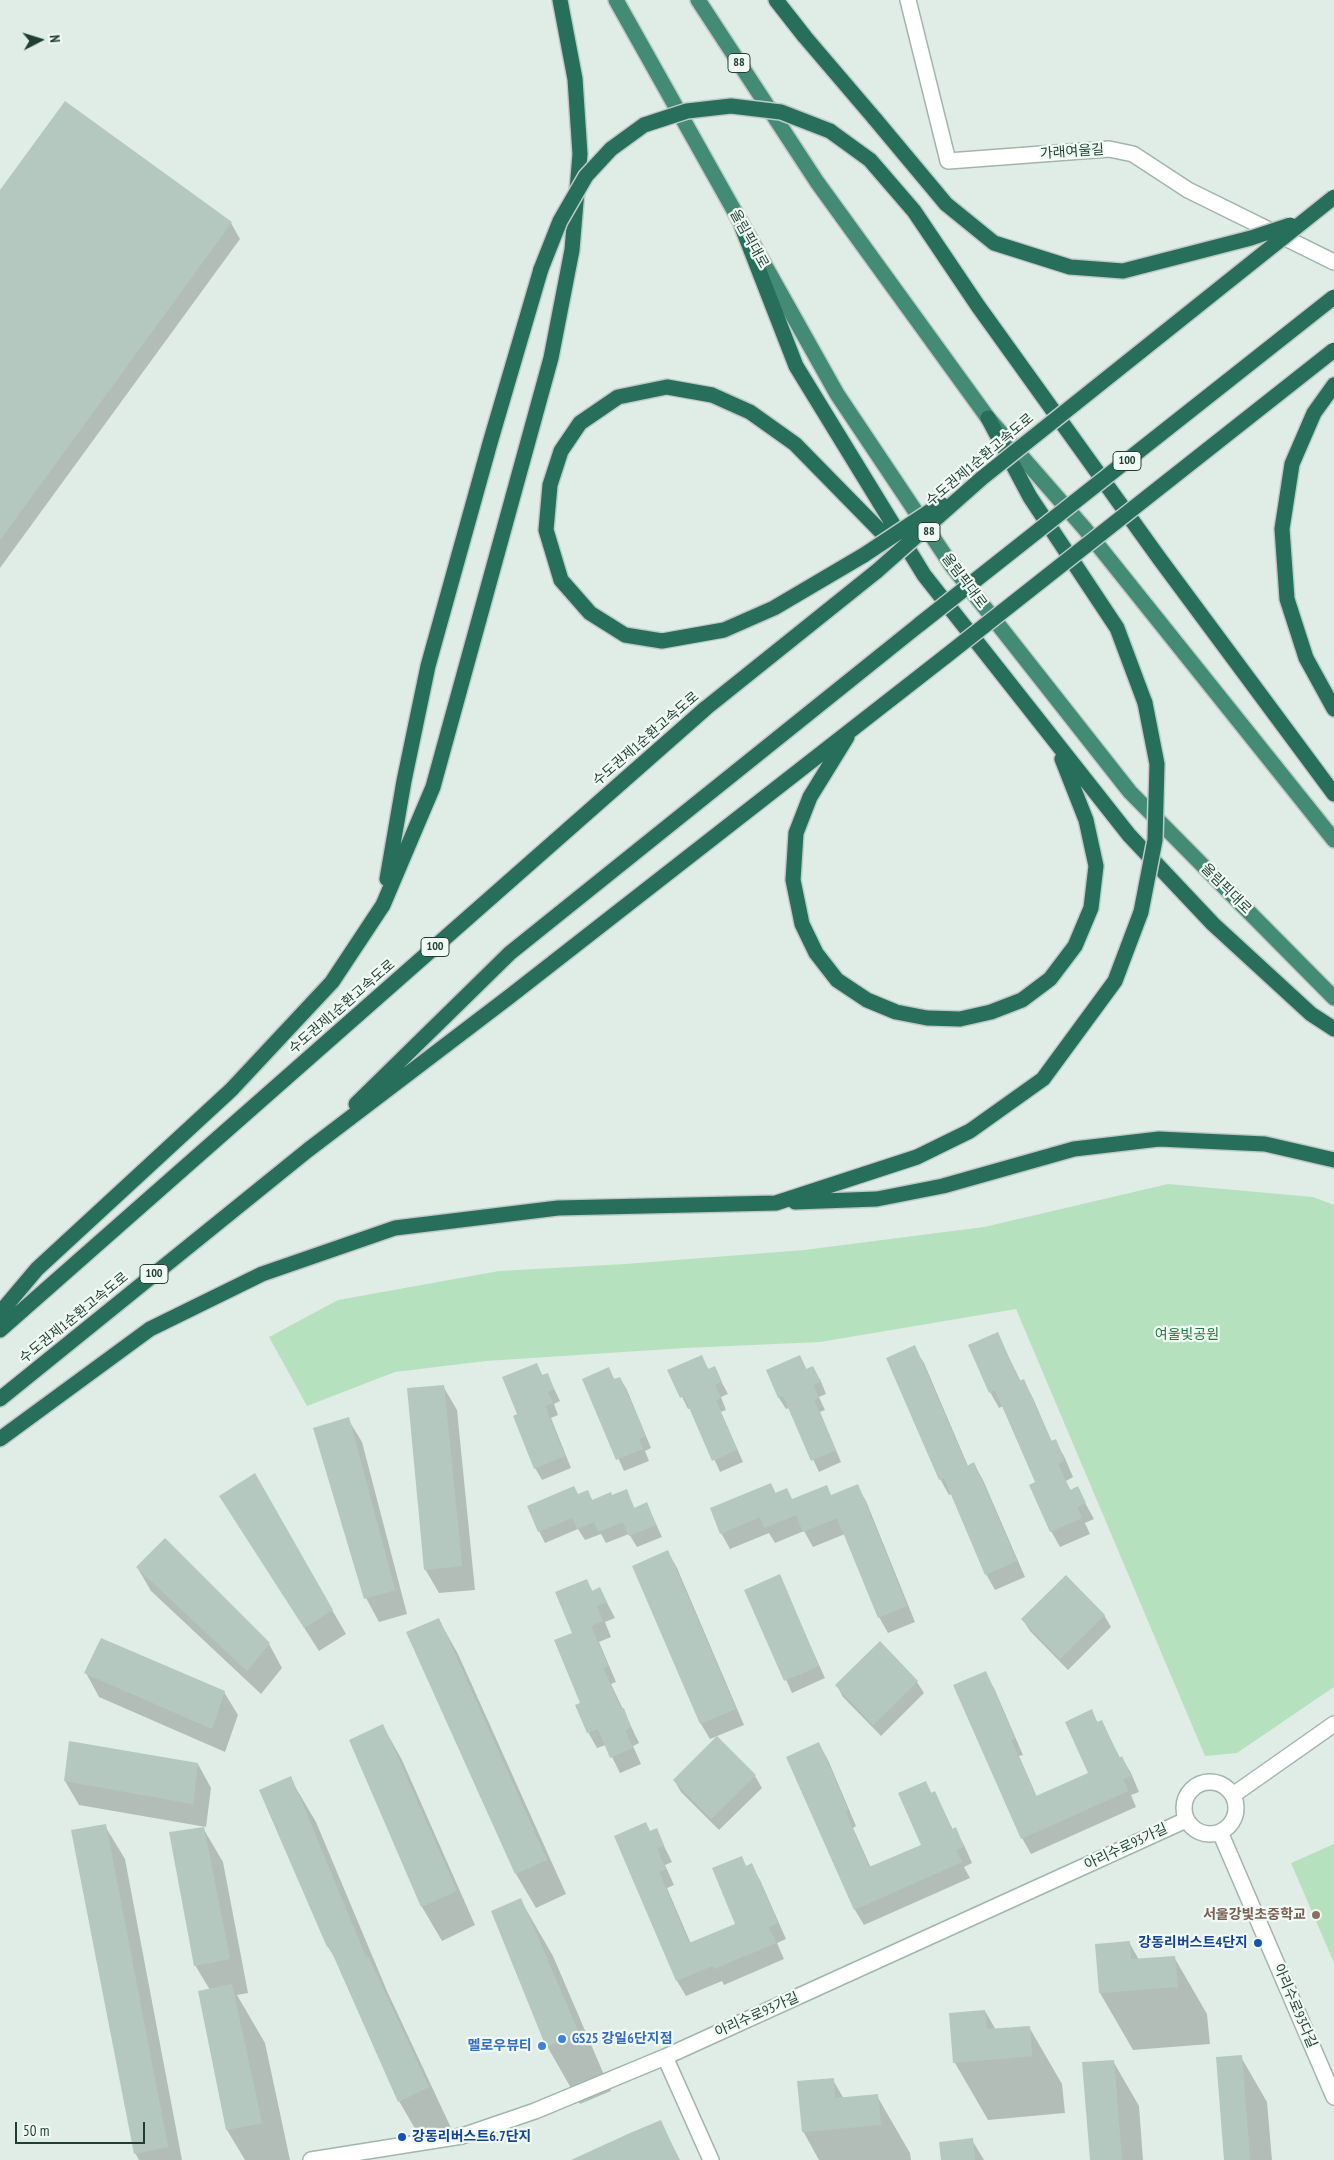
<!DOCTYPE html>
<meta charset="utf-8">
<style>
body{margin:0}
#map{position:relative;width:1334px;height:2160px;overflow:hidden;background:#e0ede6;font-family:"PT Sans Narrow",sans-serif}
canvas{display:block}
.north{position:absolute;left:15px;top:15px;width:50px;height:50px;-webkit-text-stroke:4px #f1f9f4;paint-order:stroke;rotate:85deg;font-size:14px;font-weight:700;line-height:20px;text-align:center;color:#1f3f34}
.north::after{content:'';display:block;margin:auto;width:18px;height:22px;background:#1f3f34;clip-path:polygon(50% 0,100% 100%,50% 72%,0 100%)}
.scale{position:absolute;left:15px;top:2122px;width:130px;height:22px;box-sizing:border-box;border:2px solid #1f3f34;border-top:0;padding-left:6px;font-size:15px;line-height:18px;white-space:nowrap;color:#1f3f34;-webkit-text-stroke:4px #f1f9f4;paint-order:stroke}
</style>
<div id="map">
<canvas width="1334" height="2160"></canvas>
<div class="north">N</div>
<div class="scale">50 m</div>
</div>
<script>
const ctx = document.querySelector('canvas').getContext('2d');
ctx.lineJoin = 'round';
function fill(path, color) { ctx.fillStyle = color; ctx.fill(path, 'evenodd'); }
const toPath = rows => new Path2D(rows.map(r => 'M' + r).join(''));
function trace(path, color, width, dash) { ctx.strokeStyle = color; ctx.lineWidth = width; ctx.lineCap = dash ? 'butt' : 'round'; ctx.setLineDash(dash || []); ctx.stroke(path); }
function write(font, color, halo, rows, align = 'center') {
  ctx.font = font + ' "PT Sans Narrow","Noto Sans KR",sans-serif'; ctx.lineWidth = 4.5; ctx.setLineDash([]); ctx.textBaseline = 'middle'; ctx.strokeStyle = halo; ctx.fillStyle = color; for (const [text, x, y, turn = 0] of rows) {
    ctx.save(); ctx.translate(x, y); ctx.rotate((+turn || 0) * Math.PI / 180); ctx.textAlign = isNaN(turn) ? turn : align; if (halo) ctx.strokeText(text, 0, 0); ctx.fillText(text, 0, 0); ctx.restore();
  }
}
fill(toPath([
 [1168,1184,1313,1197,1334,1205,1334,1687,1237,1753,1205,1756,1016,1309,820,1342,685,1348,486,1361,395,1372,307,1406,269,1337,338,1300,499,1271,625,1264,804,1250,984,1227],
 [1334,1844,1334,1963,1291,1863]
]), '#b6e1bf');
fill(toPath([
 [0,192,231,223,240,239,0,568],
 [997,1333,1021,1382,1023,1381,1032,1396,1052,1442,1055,1441,1064,1456,1073,1477,1066,1481,1071,1491,1077,1488,1094,1519,1085,1523,1090,1534,1060,1547,1051,1531,1037,1483,1003,1406,999,1408,990,1392,970,1346],
 [914,1347,924,1363,968,1466,974,1464,983,1480,1025,1577,995,1590,986,1574,952,1494,949,1495,940,1479],
 [701,1356,709,1370,714,1368,728,1394,721,1397,726,1410,721,1412,743,1462,720,1472,691,1408,688,1409,669,1370],
 [800,1356,807,1370,820,1379,826,1394,819,1397,825,1410,820,1412,841,1462,819,1472,789,1408,786,1409,779,1398,767,1370],
 [536,1364,543,1376,547,1374,560,1401,554,1404,558,1415,551,1418,571,1468,542,1480,535,1468,519,1415],
 [608,1369,615,1380,620,1378,627,1390,651,1448,645,1451,649,1461,624,1471,583,1380],
 [443,1386,457,1410,475,1590,439,1593,425,1569],
 [348,1419,362,1442,407,1614,379,1622,366,1598],
 [254,1475,346,1634,319,1651,220,1496],
 [771,1484,776,1494,793,1500,832,1496,857,1486,866,1501,915,1622,888,1633,879,1617,845,1534,813,1547,804,1531,775,1543,769,1533,730,1549,721,1533],
 [626,1491,635,1509,647,1504,662,1537,637,1547,629,1534,606,1543,601,1534,585,1540,578,1529,545,1543,539,1531,579,1495,587,1492,593,1501,612,1497],
 [668,1552,677,1568,744,1725,710,1739,701,1724],
 [137,1567,269,1644,282,1668,261,1694,151,1591],
 [779,1576,825,1678,792,1693,746,1590],
 [586,1580,593,1592,600,1589,615,1618,605,1622,611,1637,599,1642,616,1682,611,1684,639,1743,633,1746,641,1764,620,1773,606,1745,597,1748,588,1732,581,1703,573,1633],
 [1104,1615,1111,1627,1068,1670,1030,1631,1023,1620],
 [439,1620,458,1654,566,1894,536,1908,516,1874,407,1633],
 [880,1643,917,1682,924,1693,881,1736,843,1697,837,1686],
 [985,1672,994,1688,1023,1755,1019,1756,1037,1797,1089,1774,1091,1711,1098,1723,1102,1722,1120,1758,1122,1758,1131,1773,1139,1792,1131,1795,1136,1807,1031,1854,1022,1838],
 [86,1673,224,1692,238,1715,225,1752,99,1697],
 [383,1726,402,1760,475,1925,442,1941,422,1907,350,1741],
 [819,1744,828,1760,856,1826,853,1828,871,1868,922,1845,925,1782,932,1794,935,1793,953,1830,955,1829,964,1845,972,1863,964,1867,970,1878,864,1925,855,1910,788,1757],
 [198,1764,211,1788,206,1827,79,1805,65,1781],
 [755,1776,762,1788,719,1830,681,1792,674,1780],
 [290,1778,316,1822,387,1991,453,2132,425,2146,399,2101,338,1963,328,1947,261,1790],
 [105,1826,125,1859,182,2160,139,2160,135,2153],
 [203,1828,223,1862,248,1993,237,1995,265,2043,290,2160,245,2160,227,2130,210,1990,195,1965],
 [656,1830,672,1862,665,1865,674,1885,667,1888,691,1944,737,1924,746,1867,751,1865,760,1880,786,1939,777,1943,784,1959,724,1985,722,1981,686,1996,677,1981,615,1837],
 [520,1899,553,1956,611,2091,580,2104,547,2046],
 [1129,1942,1139,1960,1174,1957,1207,2014,1210,2044,1133,2050,1100,1993],
 [985,2011,996,2030,1029,2027,1062,2084,1065,2113,988,2120,955,2063],
 [1241,2057,1267,2102,1272,2160,1225,2160],
 [1113,2061,1139,2106,1143,2160,1091,2160],
 [833,2080,844,2099,877,2096,910,2153,911,2160,819,2160,803,2131],
 [660,2121,680,2160,581,2160],
 [972,2140,984,2160,942,2160]
]), '#0003');
fill(toPath([
 [65,101,232,222,0,540,0,190],
 [998,1332,1019,1381,1024,1379,1051,1441,1056,1439,1065,1461,1058,1464,1070,1490,1078,1486,1086,1503,1077,1507,1082,1518,1050,1532,1029,1485,1035,1482,995,1390,989,1393,968,1345],
 [915,1345,967,1466,974,1462,1017,1561,985,1575,944,1478,939,1480,886,1358],
 [702,1355,708,1369,715,1366,722,1382,715,1385,721,1398,716,1400,737,1450,712,1461,684,1396,680,1398,667,1370],
 [800,1355,806,1369,813,1366,821,1382,813,1385,819,1398,814,1400,836,1450,811,1461,783,1396,778,1398,766,1370],
 [537,1363,542,1375,548,1373,554,1389,548,1392,553,1403,545,1406,565,1456,534,1469,513,1416,517,1414,502,1377],
 [609,1367,614,1379,620,1377,646,1436,639,1439,643,1449,616,1460,582,1379],
 [444,1385,462,1566,424,1570,407,1388],
 [349,1417,395,1590,364,1599,313,1428],
 [255,1473,333,1610,304,1628,219,1496],
 [771,1483,775,1493,787,1488,792,1499,827,1485,831,1495,858,1484,907,1606,878,1618,837,1518,803,1532,796,1515,764,1528,760,1517,720,1534,710,1508],
 [574,1486,578,1494,588,1490,592,1500,611,1492,612,1495,627,1489,634,1508,647,1502,656,1525,629,1536,623,1522,598,1532,594,1522,577,1529,572,1518,538,1532,527,1506],
 [165,1538,270,1643,247,1671,136,1567],
 [668,1550,736,1709,700,1724,632,1566],
 [780,1574,819,1666,784,1681,744,1590],
 [1066,1575,1105,1615,1060,1659,1021,1619],
 [587,1579,592,1591,600,1587,607,1602,597,1606,603,1621,591,1626,608,1666,603,1668,621,1709,624,1708,631,1727,625,1730,633,1748,610,1758,598,1729,587,1733,575,1705,580,1703,554,1640,572,1633,555,1592],
 [439,1618,547,1860,515,1874,406,1632],
 [101,1638,225,1691,212,1729,84,1673],
 [880,1641,918,1681,873,1725,835,1685],
 [986,1671,1015,1739,1011,1740,1036,1796,1088,1773,1065,1722,1092,1709,1097,1722,1102,1720,1119,1758,1122,1756,1131,1776,1123,1779,1128,1791,1021,1839,953,1685],
 [383,1724,457,1891,421,1907,349,1740],
 [717,1736,756,1775,711,1819,673,1780],
 [69,1741,198,1763,193,1804,64,1781],
 [819,1742,848,1810,845,1811,869,1867,921,1845,898,1793,926,1781,931,1793,935,1791,952,1829,956,1827,964,1847,956,1850,962,1862,854,1910,786,1757],
 [291,1776,366,1957,368,1956,429,2087,398,2102,329,1946,327,1947,259,1790],
 [646,1822,650,1831,657,1828,664,1845,657,1849,666,1869,659,1872,689,1943,735,1924,712,1868,742,1856,746,1866,752,1863,778,1923,769,1927,776,1943,714,1969,712,1966,676,1981,614,1836],
 [106,1824,168,2147,134,2154,71,1830],
 [204,1827,230,1959,194,1966,169,1832],
 [521,1898,579,2033,546,2047,491,1911],
 [1130,1941,1131,1959,1175,1956,1178,1987,1099,1993,1095,1944],
 [232,1984,262,2123,226,2130,198,1991],
 [985,2010,987,2029,1030,2026,1032,2056,953,2063,949,2013],
 [1242,2055,1250,2160,1224,2160,1216,2057],
 [1114,2060,1122,2160,1090,2160,1082,2062],
 [834,2078,835,2098,878,2094,881,2125,802,2132,797,2081],
 [661,2120,679,2160,571,2160,630,2133],
 [973,2138,975,2160,941,2160,939,2142]
]), '#b5c8bf');
const minor = toPath([
 [908,0,948,161,1109,149,1133,154,1188,190,1334,262],
 '1184 1808a26 26 0 1 1 52 0a26 26 0 1 1-52 0Z',
 [1233,1795,1334,1724],
 [1220,1832,1334,2097],
 [665,2057,711,2160],
 [311,2160,462,2136,535,2111,665,2057,1186,1820]
]);
const trunk = toPath([
 [616,0,837,394,952,566,1130,792,1334,998],
 [698,0,817,182,988,418,1085,529,1334,840]
]);
const motorway = toPath([
 [776,0,805,37,875,119],
 [830,131,870,160,914,211,978,306,1159,558,1334,794],
 [742,227,796,366,924,575,1129,835,1213,924,1311,1014,1334,1029],
 [1334,385,1314,413,1292,464,1282,529,1287,599,1306,658,1334,709],
 [988,418,1030,497,1117,628,1145,703],
 [864,555,774,608,724,630,662,641,625,635,590,613,561,580,546,530,550,485,561,451,580,423,618,397,667,387,712,395,750,412,795,444,897,548],
 [847,737,810,797,796,833,793,880,802,924,816,953,837,980,867,1000,896,1012,927,1018,960,1019,991,1012,1022,1000,1050,979,1075,946,1091,908,1096,866,1086,820,1062,759],
 [387,879,404,781,428,666,490,443,541,269],
 [356,1104,510,953,920,624],
 [795,1202,877,1199,943,1186,1074,1149,1159,1139,1265,1144,1334,1160],
 [0,1313,37,1269,231,1090,332,982,383,905,433,787,551,358,572,250,580,154,575,79,560,0],
 [0,1330,706,708,877,571],
 [0,1399,308,1150,509,997,946,656],
 [0,1439,150,1329,262,1274,395,1228,558,1208,776,1203,917,1157,970,1131,1043,1079,1115,981,1141,912]
]);
trace(minor, '#a2b5ad', 18);
trace(trunk, '#c0c9c6', 18);
trace(motorway, '#c0c9c6', 18);
trace(minor, '#fff', 15);
trace(trunk, '#448b76', 15);
trace(motorway, '#276f5b', 15);
const motorwayBridge = toPath([
 [875,119,946,204,994,243,1070,267,1123,271,1251,238,1290,225],
 [541,269,560,221,586,176,611,149,644,125,687,111,731,106,781,112,830,131],
 [864,555,941,504],
 [877,571,982,478,1334,197],
 [920,624,1334,297],
 [946,656,1334,350],
 [1141,912,1155,840,1157,764,1145,703]
]);
trace(motorwayBridge, '#c0c9c6', 18, []);
trace(motorwayBridge, '#276f5b', 15);
for (const [x, y, r, color] of [
 [1316,1915,5,"#8d6e63"],
 [1258,1943,5,"#1a4fb4"],
 [562,2039,5,"#3f7fe0"],
 [542,2046,5,"#3f7fe0"],
 [402,2137,5,"#1a4fb4"]
]) { const dot = new Path2D(); dot.arc(x, y, r, 0, 2 * Math.PI); ctx.fillStyle = color; ctx.fill(dot); trace(dot, '#f1f9f4', 2); }
for (const [x, y, w] of [
 [739,63,22],
 [1127,461,28],
 [929,532,22],
 [435,947,28],
 [154,1274,28]
]) { const box = new Path2D(); box.roundRect(x - w / 2, y - 9.5, w, 19, 4); ctx.fillStyle = '#f1f9f4'; ctx.fill(box); trace(box, '#1f3f34', 1); }
write('bold 12px', '#1f3f34', null, [
 ["88",739,63],
 ["100",1127,461],
 ["88",929,532],
 ["100",435,947],
 ["100",154,1274]
]);
write('14px', '#1f3f34', '#f1f9f4', [
 ["가래여울길",1072,152,-4],
 ["올림픽대로",749,239,61],
 ["수도권제1순환고속도로",980,460,-40],
 ["올림픽대로",964,581,53],
 ["수도권제1순환고속도로",646,739,-41],
 ["올림픽대로",1226,889,45],
 ["수도권제1순환고속도로",342,1007,-41],
 ["수도권제1순환고속도로",74,1318,-39],
 ["아리수로93가길",1126,1847,-25],
 ["아리수로93다길",1295,2006,67],
 ["아리수로93가길",757,2015,-24]
]);
write('14px', '#247b40', '#f1f9f4', [
 ["여울빛공원",1187,1335]
]);
write('bold 14px', '#785e54', '#f1f9f4', [
 ["서울강빛초중학교",1306,1915]
], 'right');
write('bold 14px', '#164399', '#f1f9f4', [
 ["강동리버스트4단지",1248,1943],
 ["강동리버스트6.7단지",412,2137,"left"]
], 'right');
write('bold 14px', '#366cbe', '#f1f9f4', [
 ["GS25 강일6단지점",572,2039],
 ["멜로우뷰티",532,2046,"right"]
], 'left');
</script>
